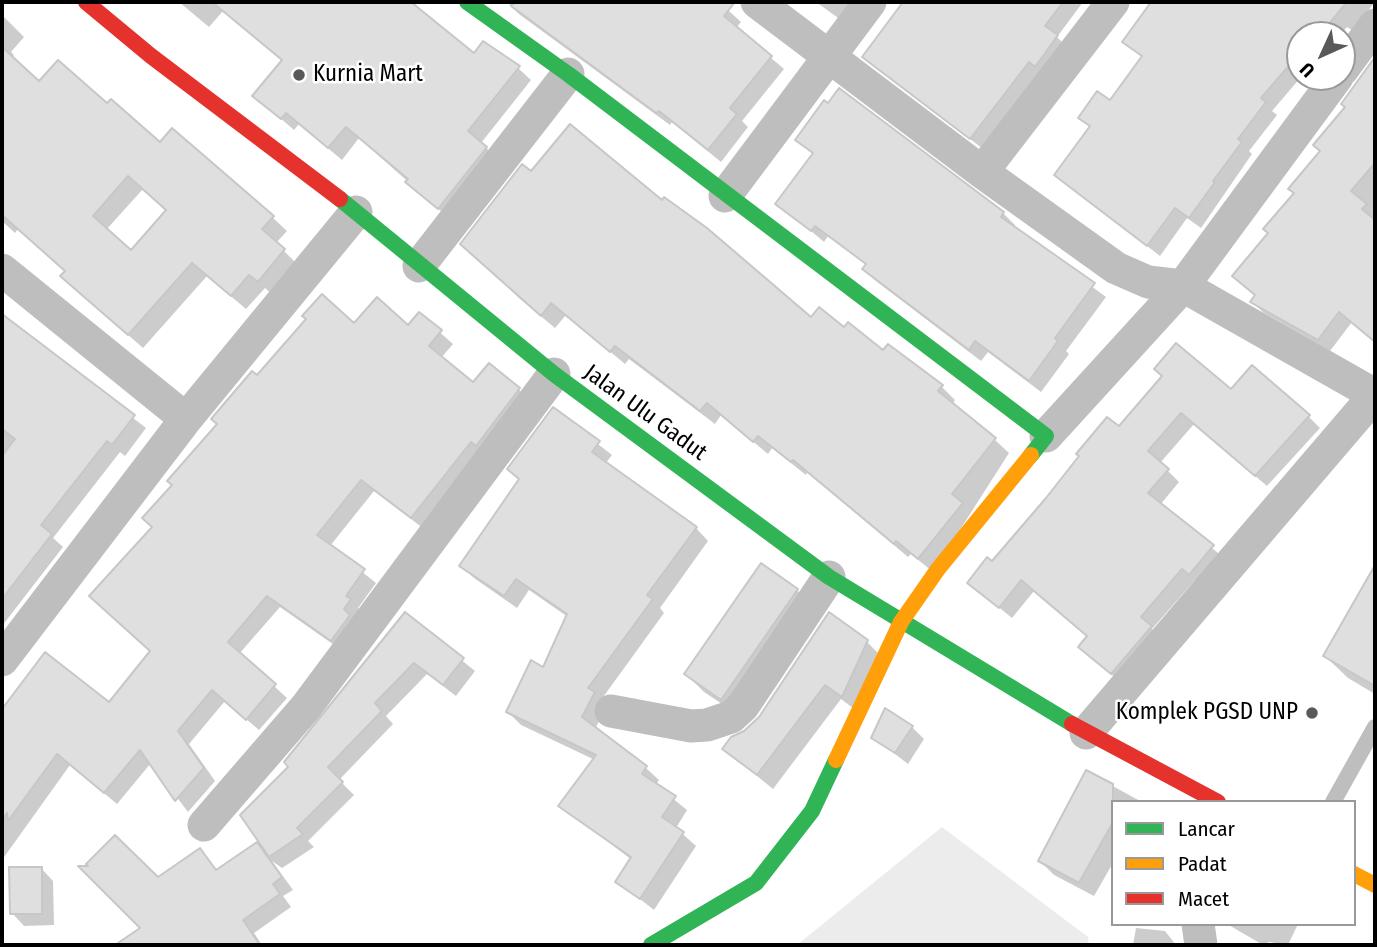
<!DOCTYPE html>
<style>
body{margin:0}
#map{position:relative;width:1377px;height:947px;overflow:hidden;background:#fff;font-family:"Fira Sans Condensed",sans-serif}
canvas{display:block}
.frame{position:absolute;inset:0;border:4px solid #000;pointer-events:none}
.legend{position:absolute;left:1111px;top:800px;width:245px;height:126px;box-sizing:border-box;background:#fff;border:2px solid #999;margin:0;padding:9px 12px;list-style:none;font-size:21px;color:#000}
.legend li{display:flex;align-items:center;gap:14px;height:35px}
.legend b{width:35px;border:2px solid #999}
.north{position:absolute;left:1286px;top:21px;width:70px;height:70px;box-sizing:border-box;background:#fff;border:2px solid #999;border-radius:50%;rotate:225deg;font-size:19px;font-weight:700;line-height:28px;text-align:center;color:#000}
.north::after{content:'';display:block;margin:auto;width:24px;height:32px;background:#595959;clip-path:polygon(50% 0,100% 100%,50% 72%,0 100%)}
</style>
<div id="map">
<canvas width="1377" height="947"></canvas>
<div class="frame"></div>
<ul class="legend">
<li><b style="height:9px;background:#30b455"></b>Lancar</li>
<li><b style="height:9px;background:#ff9f0a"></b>Padat</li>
<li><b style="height:9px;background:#e5322d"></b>Macet</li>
</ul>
<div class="north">U</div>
</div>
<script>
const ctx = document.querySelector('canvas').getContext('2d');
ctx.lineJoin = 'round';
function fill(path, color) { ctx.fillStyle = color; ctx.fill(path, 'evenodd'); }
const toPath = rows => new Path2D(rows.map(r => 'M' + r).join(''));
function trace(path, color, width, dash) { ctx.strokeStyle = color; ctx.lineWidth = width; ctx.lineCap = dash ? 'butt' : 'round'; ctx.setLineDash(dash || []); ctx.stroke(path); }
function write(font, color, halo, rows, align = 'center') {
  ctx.font = font + ' "Fira Sans Condensed",sans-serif'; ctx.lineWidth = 5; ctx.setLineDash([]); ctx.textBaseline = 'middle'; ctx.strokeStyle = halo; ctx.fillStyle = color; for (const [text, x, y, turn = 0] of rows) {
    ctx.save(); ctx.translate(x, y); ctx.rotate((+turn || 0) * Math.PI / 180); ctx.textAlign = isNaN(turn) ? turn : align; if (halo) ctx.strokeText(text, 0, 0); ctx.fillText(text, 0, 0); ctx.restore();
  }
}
fill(toPath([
 [942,827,1088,937,1089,945,797,945]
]), '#ececec');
fill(toPath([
 [179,2,411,2,474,55,518,68,531,80,481,143,499,160,452,221,359,138,342,160,299,124,294,130,255,96,283,61,223,11,209,27],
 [507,2,719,2,741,22,736,28,784,69,742,121,748,127,721,162,672,122,670,125,519,14],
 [816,2,854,2,841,20],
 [904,2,1083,2,1057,37,1069,49,983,149,864,57],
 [1153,2,1375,2,1352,30,1347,27,1340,35,1300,35,1301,77,1272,111,1277,115,1249,151,1252,154,1201,228,1187,218,1160,256,1056,175,1091,128,1080,117,1110,102,1143,58,1124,42],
 [2,15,24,37,11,52,14,55,11,58,39,84,107,105,160,144,272,217,287,231,276,243,298,265,273,295,265,288,246,309,207,276,143,348,77,290,66,272,18,229,15,233,2,221],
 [143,189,167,210,131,253,106,230],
 [1375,71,1375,342,1352,322,1330,351,1264,313,1252,302,1256,296,1235,276,1270,233],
 [797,140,1003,213,1015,225,1013,228,1106,297,1066,351,1069,354,1041,392,988,352,981,361,876,281,864,269,867,265,828,236,824,242,778,203,814,155],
 [532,174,662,202,812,319,844,329,942,387,955,400,952,405,995,440,1009,453,933,572,911,554,908,557,807,472,806,475,772,448,768,454,721,415,715,424,629,359,625,364,566,315,555,328,519,298,505,284],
 [419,314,453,344,441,358,473,384,518,389,531,401,424,529,374,491,330,546,376,583,358,608,362,612,344,652,280,607,239,654,287,698,259,730,225,701,189,744,215,781,188,812,151,763,117,804,70,765,2,860,2,712,45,654,109,705,152,652,154,527,174,486,257,377,354,325,408,328],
 [8,321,146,428,125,456,120,452,53,538,63,547,2,626,2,329],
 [1231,392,1308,416,1320,428,1267,486,1194,424,1160,463,1179,482,1160,505,1224,558,1202,585,1195,580,1152,629,1163,639,1124,685,1092,658,1089,637,1034,591,1012,618,969,583,992,563,1119,429],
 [554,410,612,455,605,464,696,528,708,541,660,608,664,613,601,700,607,706,595,729,646,768,659,780,656,785,687,810,676,828,696,846,654,910,617,881,632,860,561,806,595,760,521,725,508,712,544,669,568,617,529,590,517,608,474,578,461,565,520,480,509,469],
 [1375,568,1375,694,1348,678,1325,656],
 [797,590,814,608,740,716,704,692,686,674],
 [405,614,475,671,456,696,427,674,386,716,393,724,339,780,354,795,308,841,314,847,282,868,272,861,293,890,283,896,291,907,254,933,262,945,129,945,126,940,143,929,83,869,115,837,158,879,200,850,218,871,257,844,266,853,291,767],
 [867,642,882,657,857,711,841,699,773,789,724,749],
 [912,727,924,739,908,764,873,737],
 [1087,772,1142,802,1113,802,1113,863,1094,896,1054,875,1040,861],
 [41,868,53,881,54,925,24,926,12,913],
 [1227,924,1298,924,1288,945,1269,942,1263,945],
 [1136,928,1165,931,1176,945,1133,945]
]), '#0003');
const building = toPath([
 [212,2,411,2,474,53,483,41,520,66,468,131,487,147,438,209,405,182,408,179,346,127,328,148,286,113,281,119,252,96,282,60,212,2],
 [515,2,735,2,724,16,772,56,730,108,737,114,708,150,659,111,656,113,511,6,515,2],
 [903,2,1063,2,1045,26,1058,35,1035,67,1029,62,970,139,862,57,903,2],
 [1151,2,1347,2,1320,35,1300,35,1300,53,1261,98,1266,102,1238,139,1242,142,1213,181,1215,182,1189,218,1175,208,1147,246,1054,175,1090,126,1078,118,1097,91,1110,100,1142,56,1122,42,1151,2],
 [2,47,39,81,58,60,107,103,111,99,160,142,172,128,274,216,262,229,285,249,258,282,249,275,231,296,192,263,128,335,60,276,65,271,2,215,2,47],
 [128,176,166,210,131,250,93,216,128,176],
 [1375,57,1375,163,1351,191,1367,204,1362,209,1375,220,1375,342,1339,312,1318,340,1250,302,1255,295,1232,276,1268,233,1263,229,1294,193,1288,189,1320,151,1313,145,1345,107,1341,104,1375,57],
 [839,88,1004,212,1001,217,1095,283,1055,338,1058,341,1029,381,975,341,969,350,862,269,866,264,815,226,811,231,775,204,813,153,795,140,824,100,828,103,839,88],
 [570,124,662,200,664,197,707,228,811,317,819,307,844,327,848,322,883,350,888,344,943,385,938,391,996,438,952,494,963,503,918,559,896,541,894,544,793,460,791,462,758,436,753,442,707,403,700,411,615,346,610,352,551,303,541,316,460,244,522,164,531,171,570,124],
 [322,294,354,323,377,297,408,325,419,312,442,330,429,346,473,382,489,363,520,388,476,446,471,442,411,518,361,480,317,535,365,569,346,596,351,599,344,609,350,615,331,641,267,596,228,642,276,684,246,720,212,690,178,731,204,768,175,801,140,750,104,793,57,754,8,821,7,813,2,821,2,709,45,652,109,702,150,651,89,596,152,527,142,518,172,485,167,481,217,424,211,419,252,371,257,375,306,319,302,316,322,294],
 [2,314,135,415,112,445,107,441,41,525,52,534,2,599,2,456,15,439,2,429,2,314],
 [1176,343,1231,389,1252,365,1310,415,1255,476,1181,413,1148,451,1169,469,1148,493,1214,545,1189,575,1182,569,1141,617,1152,626,1111,674,1078,647,1087,636,1021,580,999,608,967,583,987,557,992,561,1046,498,1079,456,1076,454,1107,417,1119,426,1162,376,1154,369,1176,343],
 [553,407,600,441,592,452,697,527,647,595,653,599,588,688,595,692,582,717,647,766,642,774,676,796,662,817,684,832,640,899,615,882,631,857,558,806,596,755,506,712,531,660,543,667,567,614,516,579,504,596,459,566,519,479,507,469,553,407],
 [761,563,798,589,721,700,684,674,761,563],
 [1375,565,1375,686,1323,656,1375,565],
 [405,612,464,658,443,685,414,663,375,703,382,711,328,767,343,782,297,828,303,834,269,857,240,815,288,767,284,762,405,612],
 [829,612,868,640,842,697,825,685,757,775,722,749,731,737,744,731,759,717,829,612],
 [885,708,913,726,895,753,871,738,885,708],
 [1086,770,1113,784,1113,822,1079,883,1038,861,1086,770],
 [115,835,158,877,200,848,216,870,257,842,282,877,273,884,280,894,243,920,260,945,115,945,140,928,78,866,88,866,86,864,115,835],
 [9,867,42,867,42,914,10,914,9,867]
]);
fill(building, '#dfdfdf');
trace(building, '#c7c7c7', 2);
trace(toPath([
 [1333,802,1375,727]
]), '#bebebe', 16);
trace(toPath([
 [757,2,982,172,1116,268,1148,282,1183,286,1375,395,1086,733],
 [1342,70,1375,25],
 [982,172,1113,2],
 [725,196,870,2],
 [419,266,568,74],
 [2,270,186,419],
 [1046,436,1183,286,1337,77],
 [2,660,186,419,356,212],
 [611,711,691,726,707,725,731,717,743,706,829,577],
 [204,825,306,707,554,374],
 [1198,924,1201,945]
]), '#bebebe', 33);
trace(toPath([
 [467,2,568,74,1046,436,1031,455],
 [340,199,554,374,829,577,1072,724],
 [651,945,756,883,812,811,836,760]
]), '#30b455', 16);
trace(toPath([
 [836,760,901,622,938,569,1031,455],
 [1354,874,1375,885]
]), '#ff9f0a', 16);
trace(toPath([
 [86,2,151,56,340,199],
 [1072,724,1218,802]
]), '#e5322d', 16);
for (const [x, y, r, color] of [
 [299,75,7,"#595959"],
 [1312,713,7,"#595959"]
]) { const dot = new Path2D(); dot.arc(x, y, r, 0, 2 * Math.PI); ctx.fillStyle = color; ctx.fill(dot); trace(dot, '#fff', 2.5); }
write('23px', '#000', '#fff', [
 ["Kurnia Mart",313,75],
 ["Komplek PGSD UNP",1298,713,"right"]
], 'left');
write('23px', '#000', '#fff', [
 ["Jalan Ulu Gadut",645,413,36]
]);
</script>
